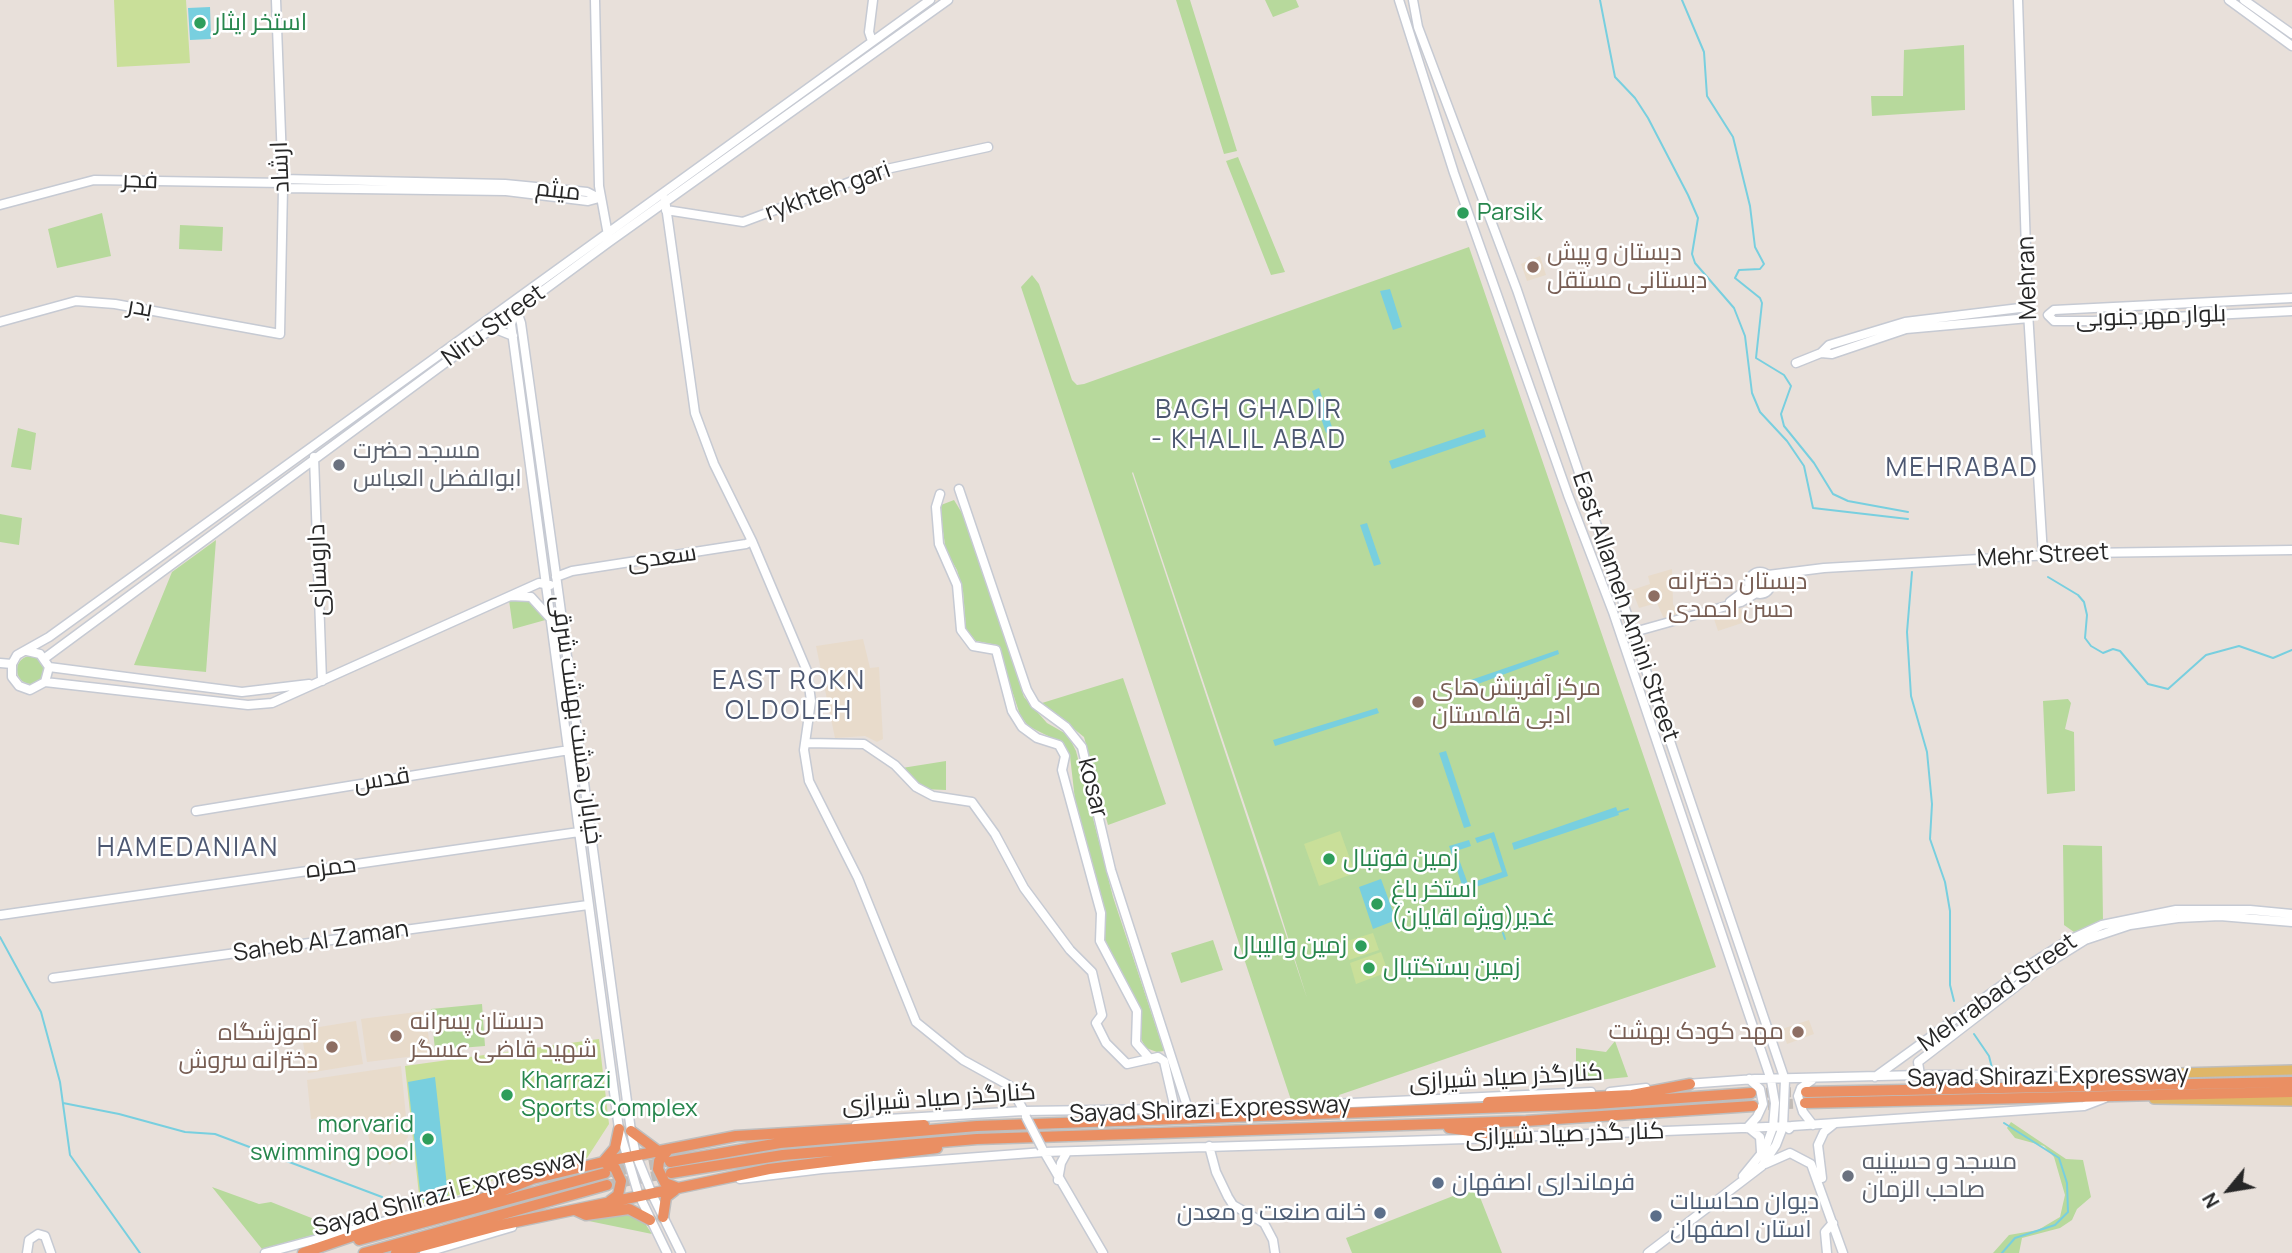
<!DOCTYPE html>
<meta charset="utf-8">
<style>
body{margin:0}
#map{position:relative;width:2292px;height:1253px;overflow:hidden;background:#e8e0da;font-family:Manrope,sans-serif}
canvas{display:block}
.north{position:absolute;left:2194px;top:1155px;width:70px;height:70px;-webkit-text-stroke:5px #fff;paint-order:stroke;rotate:240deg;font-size:19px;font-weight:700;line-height:28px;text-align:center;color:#272727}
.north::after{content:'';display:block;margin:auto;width:24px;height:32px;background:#272727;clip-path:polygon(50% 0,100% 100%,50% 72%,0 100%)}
</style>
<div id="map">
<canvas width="2292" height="1253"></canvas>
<div class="north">N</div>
</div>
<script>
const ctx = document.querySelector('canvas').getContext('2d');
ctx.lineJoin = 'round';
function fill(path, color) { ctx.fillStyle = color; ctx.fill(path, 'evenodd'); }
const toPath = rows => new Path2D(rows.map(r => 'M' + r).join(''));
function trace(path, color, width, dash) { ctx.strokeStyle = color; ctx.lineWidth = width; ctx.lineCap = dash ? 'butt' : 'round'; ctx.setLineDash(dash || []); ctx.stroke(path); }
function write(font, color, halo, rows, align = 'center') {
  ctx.font = font + ' Manrope,Cairo,sans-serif'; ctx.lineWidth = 5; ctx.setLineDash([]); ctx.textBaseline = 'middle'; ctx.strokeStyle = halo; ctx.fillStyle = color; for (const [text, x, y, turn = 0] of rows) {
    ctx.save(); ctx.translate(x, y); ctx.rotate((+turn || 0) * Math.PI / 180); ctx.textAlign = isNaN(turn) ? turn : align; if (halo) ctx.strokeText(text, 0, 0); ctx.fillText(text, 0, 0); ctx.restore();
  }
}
fill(toPath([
 [1540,256,1546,275,1527,281,1521,264],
 [1672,569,1673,604,1679,615,1664,619,1657,603,1639,608,1632,590,1650,584,1648,576],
 [1740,607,1745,622,1718,631,1713,616],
 [863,639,870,668,879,667,883,739,877,742,865,736,835,738,816,646],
 [425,1011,431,1054,367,1062,361,1019],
 [1809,1020,1814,1034,1787,1044,1782,1029],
 [356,1021,363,1064,308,1073,301,1030],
 [401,1066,408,1137,390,1165,372,1151,365,1122,354,1125,355,1116,311,1119,307,1080]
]), '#e8dbcb');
fill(toPath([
 [1176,0,1190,0,1237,151,1224,154],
 [1265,0,1296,0,1299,7,1273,17],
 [1964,45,1965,110,1872,116,1871,96,1903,96,1904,50],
 [1238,157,1285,272,1271,275,1226,161],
 [102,213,111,256,57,268,48,229],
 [180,225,223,227,222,251,179,249],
 [1469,247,1716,967,1339,1095,1341,1104,1293,1106,1021,287,1032,275,1039,284,1072,380,1077,385,1084,384],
 [1133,472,1269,877,1307,998,1132,473],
 [18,428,36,433,31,470,11,467],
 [954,500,965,518,1024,697,1047,723,1068,735,1076,751,1113,897,1164,1051,1157,1052,1146,1048,1141,1039,1141,1010,1105,942,1099,894,1075,800,1070,756,1062,743,1028,726,1020,715,997,645,976,641,966,629,963,591,957,570,946,551,942,525,941,505],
 [0,514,22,518,19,545,0,542],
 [216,540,206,672,134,665,172,572],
 [530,599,549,619,513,629,509,600],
 '17 670a14 14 0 1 1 28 0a14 14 0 1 1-28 0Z',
 [1123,678,1166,804,1108,825,1084,737,1042,703],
 [2068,699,2071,703,2065,729,2074,732,2075,791,2047,794,2043,701],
 [946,761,946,790,923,789,902,768],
 [2063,845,2102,846,2103,922,2074,932,2064,925],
 [1213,940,1223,970,1181,983,1171,953],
 [482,1004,485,1046,435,1050,431,1009],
 [1615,1041,1628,1077,1576,1082,1576,1048,1606,1052],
 [2011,1122,2066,1159,2083,1160,2091,1197,2077,1209,2072,1220,2060,1228,2022,1238,2019,1253,1993,1253,2009,1235,2038,1230,2060,1217,2065,1195,2054,1157,2044,1146,2015,1138,2007,1128],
 [212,1187,259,1204,271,1202,314,1219,371,1219,262,1249],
 [1476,1187,1502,1253,1352,1253,1346,1238],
 [628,1211,642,1219,652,1234,579,1219]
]), '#b7d99c');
fill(toPath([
 [114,0,186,0,190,63,117,67],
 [1340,831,1355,873,1319,886,1304,844],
 [1373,933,1379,950,1349,960,1344,942],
 [1381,952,1388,972,1356,984,1350,963],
 [599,1039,609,1124,587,1158,496,1179,456,1196,420,1204,405,1066]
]), '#c9df99');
fill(toPath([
 [210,7,211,39,190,40,188,8],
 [1390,289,1402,327,1393,330,1380,291],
 [1319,388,1333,430,1326,433,1312,391],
 [1484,429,1486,437,1392,469,1389,461],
 [1367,523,1381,564,1374,566,1360,525],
 [1558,650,1559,654,1467,688,1465,682],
 [1377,708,1379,713,1275,746,1273,740],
 [1446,751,1471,826,1464,828,1439,753],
 [1616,807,1619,815,1514,850,1512,843],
 [1494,832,1508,876,1464,891,1449,846,1469,840,1471,846,1456,851,1468,884,1502,872,1491,838,1477,843,1475,838],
 [1381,879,1396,920,1373,929,1359,887],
 [435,1077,448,1195,421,1200,408,1082]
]), '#78cfdf');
trace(toPath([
 [1600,0,1615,77,1635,98,1648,118,1688,195,1698,218,1692,254,1695,263,1734,308,1745,336,1752,393,1760,412,1787,441,1804,466,1813,508,1908,519],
 [1682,0,1704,52,1707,96,1733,137,1750,206,1755,247,1764,264,1760,269,1739,270,1735,278,1760,298,1762,303,1756,358,1784,375,1791,386,1781,414,1784,426,1814,463,1833,494,1848,501,1908,512],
 [1912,572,1907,632,1911,696,1927,752,1932,804,1930,839,1945,882,1950,911,1950,985,1954,1001],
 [2048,577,2078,595,2084,602,2087,615,2085,638,2091,646,2103,653,2113,649,2120,651,2148,684,2168,689,2206,655,2239,646,2273,658,2292,650],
 [1618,812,1628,809],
 [1503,933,1505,939],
 [0,937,41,1012,60,1082,70,1155,140,1253],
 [1515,968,1517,973],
 [1974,1034,1989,1056,1992,1068],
 [63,1103,119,1114,185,1132,215,1134,382,1197],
 [2002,1253,2015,1238,2055,1225,2068,1212,2067,1183,2059,1158,2004,1123]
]), '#78cfdf', 2);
trace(toPath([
 [1751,1093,1806,1092],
 [1753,1106,1805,1103],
 [605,1173,666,1162],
 [607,1185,671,1173]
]), '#c1bbb6', 10, [10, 5]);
const secondary = toPath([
 [595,0,599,186,608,235],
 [1399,0,1454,173,1568,495,1613,612,1771,1080,1775,1103,1773,1127,1765,1149,1743,1176],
 [1413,0,1418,27,1517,290,1785,1080,1783,1127,1776,1145,1762,1166,1648,1253],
 [2018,0,2028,312,2043,555],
 [2229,0,2292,46],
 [2244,0,2292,34],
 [872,41,869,32,873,0],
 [282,179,505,184,587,192,599,198],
 [283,188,506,191,588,201,599,198],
 [665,199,695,413,714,464,752,541,807,671,811,701,804,750,809,781,858,878,916,1022,963,1060,1010,1086,1025,1113],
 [0,205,94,180,283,183],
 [666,210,743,222,882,170,988,147],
 [2292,298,2054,310,2048,315,2054,321,2093,321,2292,311],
 [515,306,521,323,556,575,631,1131,636,1155,652,1194,681,1253],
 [515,311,511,324,619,1129,638,1193,667,1253],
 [0,322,76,301,115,304,280,334,283,188,276,0],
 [493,328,513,336],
 [1821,353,1832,354,1906,329,2029,318],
 [1796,363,1821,353,1829,345,1905,322,2028,307],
 [314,457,322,681],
 [959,489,1027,690,1035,704,1066,727,1082,747,1111,870,1188,1109],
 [940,494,936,507,939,544,957,585,961,630,973,646,996,650,1012,711,1022,727,1037,738,1059,745,1065,756,1062,770,1101,913,1100,941,1137,1011,1136,1043,1150,1059],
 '1749 583a11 11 0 1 1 22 0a11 11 0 1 1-22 0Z',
 [1768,575,1824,568,2085,553,2292,550],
 [556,577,572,571,746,544,752,541],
 [511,596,531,597,551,619],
 [1730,602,1750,587],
 [1634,632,1741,602,1756,593],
 [27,651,40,654,49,667,45,682,30,690,19,686,12,677,12,664,17,655,49,637,930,0],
 [45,658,609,242,948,0],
 [0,663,12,664],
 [49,667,242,692,309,684],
 [45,682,248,705,272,703,539,583,550,585],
 [805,743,864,744,895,765,916,787,933,796,972,802,995,834,1024,888,1070,950,1092,972,1102,1015,1096,1023,1106,1043,1127,1064,1158,1057,1164,1061,1175,1109],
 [196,811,569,750],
 [1,915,579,832],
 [53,978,588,905],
 [1920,1075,1918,1062,2040,968,2085,940,2130,925,2178,918,2220,916,2292,922],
 [1875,1077,2034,962,2067,941,2102,925,2176,910,2250,910,2292,914],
 [1812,1080,1801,1088,1798,1096,1803,1112,1813,1125],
 [1687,1084,1755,1079,1920,1075,2046,1075,2093,1083],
 [1610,1092,1646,1088],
 [856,1125,888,1119,1023,1111,1242,1108,1591,1092],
 [1747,1128,1757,1117,1763,1104,1760,1089,1749,1079],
 [1750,1129,1760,1137,1761,1152],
 [1789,1129,1792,1126,2084,1106,2105,1098],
 [1512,1137,1792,1126],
 [1209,1146,1216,1172,1228,1197,1233,1205,1264,1223,1273,1240,1275,1253],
 [1043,1150,1103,1253],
 [1765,1164,1790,1153,1811,1164,1843,1253],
 [1822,1178,1818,1145,1824,1132,1834,1124],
 [740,1179,822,1169,1044,1152,1499,1138],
 [1058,1180,1061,1163,1067,1152],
 [27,1253,29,1240,38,1234,45,1236,51,1253],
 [265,1253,472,1198],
 [424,1253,512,1227],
 [1827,1253,1825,1232,1833,1223]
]);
const primary = toPath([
 [2130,1082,2179,1073,2292,1070],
 [2154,1099,2292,1101]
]);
const highway = toPath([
 [1806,1092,2292,1082],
 [1488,1102,1632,1095,1690,1084],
 [1805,1103,2292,1092],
 [1449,1128,1515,1137],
 [631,1131,658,1151],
 [668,1150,659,1161,658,1169,665,1183,678,1188],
 [670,1162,780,1143,977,1126,1595,1104,1751,1093],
 [671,1173,783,1155,977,1139,1526,1121,1753,1106],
 [610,1201,618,1195,621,1181,615,1168,603,1162,615,1148,619,1129],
 [575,1210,586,1215,629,1209,650,1220],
 [663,1217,666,1197,675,1190],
 [359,1240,605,1173],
 [303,1253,385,1225,471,1203,532,1179,603,1162,736,1136,924,1125],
 [364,1253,607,1185],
 [396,1253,501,1225,769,1169,937,1148]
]);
trace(secondary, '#c6cad3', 11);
trace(primary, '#bebebe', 12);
trace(highway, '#bebebe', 13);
trace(secondary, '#fff', 8);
trace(primary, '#dfb668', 9);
trace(highway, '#ea8f63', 10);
const secondaryBridge = toPath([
 [1026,1117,1042,1148]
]);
trace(secondaryBridge, '#c6cad3', 11, []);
trace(secondaryBridge, '#fff', 8);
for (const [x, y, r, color] of [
 [200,23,7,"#2e9e5b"],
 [1463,213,7,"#2e9e5b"],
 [1533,267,7,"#8d6e63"],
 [339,465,7,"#6b7280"],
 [1654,596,7,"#8d6e63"],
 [1418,702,7,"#8d6e63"],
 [1329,859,7,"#2e9e5b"],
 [1377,904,7,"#2e9e5b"],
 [1361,946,7,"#2e9e5b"],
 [1369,968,7,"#2e9e5b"],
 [1798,1032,7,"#8d6e63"],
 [396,1036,7,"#8d6e63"],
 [332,1047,7,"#8d6e63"],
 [507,1095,7,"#2e9e5b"],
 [428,1139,7,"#2e9e5b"],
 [1848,1176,7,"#6b7280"],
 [1438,1183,7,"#5c6f8a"],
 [1380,1213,7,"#5c6f8a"],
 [1656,1216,7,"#5c6f8a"]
]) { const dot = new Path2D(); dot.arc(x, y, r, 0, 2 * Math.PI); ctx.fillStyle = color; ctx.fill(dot); trace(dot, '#fff', 2.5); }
write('24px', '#27864d', '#fff', [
 ["استخر ایثار",214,23],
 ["Parsik",1477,213],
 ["زمین فوتبال",1343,859],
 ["استخر باغ",1391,890],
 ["غدیر(ویژه اقایان)",1391,918],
 ["زمین والیبال",1347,946,"right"],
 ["زمین بستکتبال",1383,968],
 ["Kharrazi",521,1081],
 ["Sports Complex",521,1109],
 ["morvarid",414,1125,"right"],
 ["swimming pool",414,1153,"right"]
], 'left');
write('24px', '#272727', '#fff', [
 ["ارشاد",281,167,-92],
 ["فجر",140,181,2],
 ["میثم",558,191,6],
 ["rykhteh gari",828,192,-20],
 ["Mehran",2028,278,-92],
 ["بدر",140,308,10],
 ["بلوار مهر جنوبی",2151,317,-2],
 ["Niru Street",494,326,-36],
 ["Mehr Street",2043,556,-3],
 ["سعدی",662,558,-8],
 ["داروسازی",319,570,-92],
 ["East Allameh Amini Street",1625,607,71],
 ["خیابان هشت بهشت شرقی",576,720,82],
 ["قدس",382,780,-9],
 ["kosar",1092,788,76],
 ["حمزه",331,868,-7],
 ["Saheb Al Zaman",321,942,-8],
 ["Mehrabad Street",1998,993,-35],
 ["Sayad Shirazi Expressway",2048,1077,-1],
 ["کنارگذر صیاد شیرازی",1506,1078,-3],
 ["کنارگذر صیاد شیرازی",939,1099,-4],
 ["Sayad Shirazi Expressway",1210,1110,-2],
 ["کنار گذر صیاد شیرازی",1565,1135,-2],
 ["Sayad Shirazi Expressway",450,1193,-15]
]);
write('24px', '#785e54', '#fff', [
 ["دبستان و پیش",1547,253],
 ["دبستانی مستقل",1547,281],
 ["دبستان دخترانه",1668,582],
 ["حسن احمدی",1668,610],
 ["مرکز آفرینش‌های",1432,688],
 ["ادبی قلمستان",1432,716],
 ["دبستان پسرانه",410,1022],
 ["شهید قاضی عسگر",410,1050],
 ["مهد کودک بهشت",1784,1032,"right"],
 ["آموزشگاه",318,1033,"right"],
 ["دخترانه سروش",318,1061,"right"]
], 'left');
write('24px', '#5b616d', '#fff', [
 ["مسجد حضرت",353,451],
 ["ابوالفضل العباس",353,479],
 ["مسجد و حسینیه",1862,1162],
 ["صاحب الزمان",1862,1190]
], 'left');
write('24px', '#4e5e75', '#fff', [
 ["فرمانداری اصفهان",1452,1183],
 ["دیوان محاسبات",1670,1202],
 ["استان اصفهان",1670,1230],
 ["خانه صنعت و معدن",1366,1213,"right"]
], 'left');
ctx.letterSpacing = '2px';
write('26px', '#4d5872', '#fff', [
 ["BAGH GHADIR",1249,411],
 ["- KHALIL ABAD",1249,441],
 ["MEHRABAD",1962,469],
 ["EAST ROKN",789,682],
 ["OLDOLEH",789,712],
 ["HAMEDANIAN",188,849]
]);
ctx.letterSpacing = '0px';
</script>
